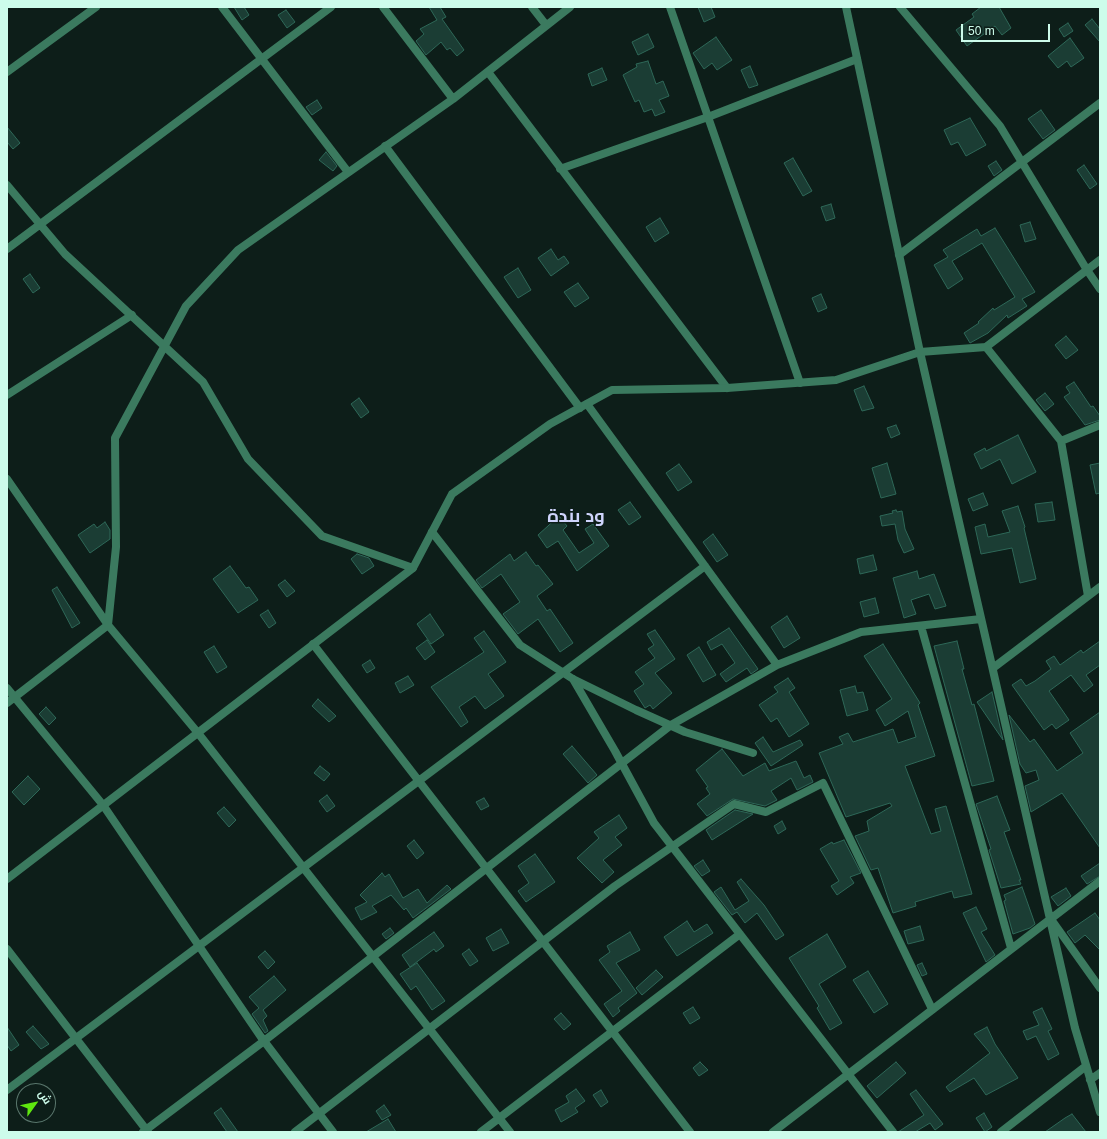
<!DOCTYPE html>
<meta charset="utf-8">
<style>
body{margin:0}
#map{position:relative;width:1107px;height:1139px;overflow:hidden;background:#0d1e19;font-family:Helvetica,Cairo,sans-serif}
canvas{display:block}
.frame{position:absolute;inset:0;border:8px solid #cdfceb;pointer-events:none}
.north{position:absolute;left:16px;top:1083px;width:40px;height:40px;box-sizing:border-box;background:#0d1e19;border:1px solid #5a776d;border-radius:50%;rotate:57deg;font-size:11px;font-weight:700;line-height:16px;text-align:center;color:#cdfceb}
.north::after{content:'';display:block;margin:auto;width:14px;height:18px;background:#5fe60f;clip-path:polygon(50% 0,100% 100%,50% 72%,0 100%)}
.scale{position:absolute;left:961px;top:24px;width:89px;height:18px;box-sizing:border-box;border:2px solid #cdfceb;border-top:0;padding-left:5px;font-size:12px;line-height:14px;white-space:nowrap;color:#cdfceb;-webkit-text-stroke:3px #0d1e19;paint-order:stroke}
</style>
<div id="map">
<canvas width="1107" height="1139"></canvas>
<div class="frame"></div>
<div class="north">ش</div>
<div class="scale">50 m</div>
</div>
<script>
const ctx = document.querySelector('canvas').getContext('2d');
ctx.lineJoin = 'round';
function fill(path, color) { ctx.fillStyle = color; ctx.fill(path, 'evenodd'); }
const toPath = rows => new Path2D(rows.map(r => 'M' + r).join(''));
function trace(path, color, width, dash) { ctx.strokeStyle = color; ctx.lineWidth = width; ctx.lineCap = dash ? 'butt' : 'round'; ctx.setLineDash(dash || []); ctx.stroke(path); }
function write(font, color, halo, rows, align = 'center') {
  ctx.font = font + ' Helvetica,Cairo,sans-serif'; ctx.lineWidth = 3; ctx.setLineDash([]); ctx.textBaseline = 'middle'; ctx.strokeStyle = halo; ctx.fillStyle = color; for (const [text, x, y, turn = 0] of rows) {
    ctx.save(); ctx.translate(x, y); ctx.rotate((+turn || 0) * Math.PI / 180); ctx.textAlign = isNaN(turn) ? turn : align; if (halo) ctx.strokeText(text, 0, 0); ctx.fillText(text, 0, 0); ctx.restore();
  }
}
const building = toPath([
 [234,7,244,7,249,15,242,20,234,7],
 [429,7,440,7,446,17,442,19,464,50,457,56,450,48,447,50,441,42,426,55,416,41,424,34,420,29,437,20,429,7],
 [698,7,711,7,715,17,704,22,698,7],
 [981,7,999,7,1011,28,1002,35,995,26,967,46,956,30,974,17,972,14,981,7],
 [286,10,295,22,287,28,278,15,286,10],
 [1092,19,1100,29,1100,42,1085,25,1092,19],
 [1068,23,1073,31,1064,37,1059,29,1068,23],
 [648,34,654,47,638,55,632,42,648,34],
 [716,37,732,60,717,70,712,63,704,69,693,53,716,37],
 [1070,38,1084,58,1071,67,1067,61,1058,68,1048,56,1070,38],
 [648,61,656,84,663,81,669,96,659,100,665,112,655,116,652,109,644,112,639,100,635,102,623,75,637,67,636,64,648,61],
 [750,66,758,85,749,88,741,70,750,66],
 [602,68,607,80,592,86,588,74,602,68],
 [317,100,322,108,312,115,306,107,317,100],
 [1041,110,1055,130,1043,139,1028,119,1041,110],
 [970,118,986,145,966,156,958,142,951,145,944,130,970,118],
 [7,127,20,143,13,149,7,142,7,127],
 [326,152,337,166,333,171,319,160,326,152],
 [793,158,812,191,803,196,784,163,793,158],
 [996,161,1002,170,994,176,988,166,996,161],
 [1084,165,1097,184,1090,189,1077,170,1084,165],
 [831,204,835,218,826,221,821,207,831,204],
 [660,218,669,233,655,242,646,227,660,218],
 [1030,222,1036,239,1025,242,1020,225,1030,222],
 [995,228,1035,292,1022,299,1027,306,1008,318,1007,315,988,333,970,343,964,333,979,323,978,322,993,308,994,310,1015,297,982,243,952,261,963,279,948,289,934,265,948,257,943,250,977,229,981,236,995,228],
 [551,249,558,260,564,256,569,263,551,276,538,258,551,249],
 [518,268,531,290,518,298,504,277,518,268],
 [30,274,40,288,33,293,23,279,30,274],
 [578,283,589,298,575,307,564,292,578,283],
 [821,294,827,308,818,312,812,298,821,294],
 [1066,336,1078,350,1066,359,1055,345,1066,336],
 [1074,382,1091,407,1093,406,1100,416,1100,420,1085,425,1064,397,1070,393,1066,387,1074,382],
 [864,386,874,408,862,411,854,390,864,386],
 [1045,393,1054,404,1045,411,1036,400,1045,393],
 [359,398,369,412,361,418,351,404,359,398],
 [896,425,900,434,891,438,887,428,896,425],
 [1018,435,1036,472,1012,484,1000,459,981,469,974,454,985,448,986,451,1018,435],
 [887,463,896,494,881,498,872,468,887,463],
 [1100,463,1100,493,1096,494,1090,465,1100,463],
 [679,464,692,482,678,491,666,473,679,464],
 [983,493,988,505,973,511,968,499,983,493],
 [630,502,641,517,629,525,618,510,630,502],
 [1052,502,1055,520,1038,522,1035,504,1052,502],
 [1018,506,1025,527,1024,528,1036,579,1020,583,1012,548,981,554,975,527,985,524,988,537,1010,532,1002,511,1018,506],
 [896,510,897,512,902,511,905,529,914,549,904,553,898,540,895,524,882,526,880,516,893,513,892,511,896,510],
 [559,516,567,526,563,530,579,553,594,543,585,529,593,524,609,546,577,571,558,541,547,548,538,535,559,516],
 [105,522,110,530,110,539,90,553,78,535,94,524,97,528,105,522],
 [713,534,728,555,717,562,703,542,713,534],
 [526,552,536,566,538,565,553,584,537,596,547,611,550,609,573,643,560,652,538,619,518,634,503,614,520,602,501,574,482,588,476,580,510,554,514,561,526,552],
 [357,554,369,558,374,566,362,574,351,559,357,554],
 [873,555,877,570,860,574,857,559,873,555],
 [230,566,246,588,249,587,258,600,238,613,213,579,230,566],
 [917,571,919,579,934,574,946,606,935,609,929,594,911,600,916,614,904,618,893,578,917,571],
 [285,580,295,591,287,597,278,585,285,580],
 [57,587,80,623,72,628,52,590,57,587],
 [875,598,879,613,864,617,860,602,875,598],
 [268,610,276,623,269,628,260,615,268,610],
 [430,614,444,635,431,644,417,624,430,614],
 [787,616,800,638,784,648,771,627,787,616],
 [729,628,758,669,751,674,747,668,726,682,720,674,735,663,722,644,711,650,707,642,729,628],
 [655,630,675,659,655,673,672,693,653,709,650,705,645,708,634,691,644,684,635,672,655,658,648,649,654,645,647,634,655,630],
 [484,631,506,662,488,674,504,696,485,709,475,696,459,707,468,722,461,727,431,687,484,652,474,638,484,631],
 [427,640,435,652,425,660,416,648,427,640],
 [957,641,964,669,962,669,972,705,974,704,994,781,972,786,934,646,957,641],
 [1100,641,1100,665,1086,675,1093,685,1084,692,1071,675,1049,691,1069,720,1056,729,1052,724,1044,730,1012,685,1021,679,1026,686,1035,681,1051,669,1046,661,1054,656,1060,665,1081,650,1083,653,1100,641],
 [883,644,920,703,918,705,935,756,905,766,931,834,941,831,935,809,946,806,972,894,954,898,952,891,915,902,916,906,893,913,878,868,871,870,855,836,869,831,867,821,892,806,890,803,846,817,819,753,843,744,839,737,848,733,853,742,893,729,898,743,916,737,908,711,885,726,876,710,892,699,864,656,883,644],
 [214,646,227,667,217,673,204,652,214,646],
 [699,647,716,675,703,682,687,655,699,647],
 [370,660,375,668,367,673,362,665,370,660],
 [408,676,414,685,400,693,395,683,408,676],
 [788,678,795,688,789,692,809,724,789,737,777,718,771,722,759,705,778,692,774,687,788,678],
 [855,686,857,693,863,692,868,710,847,716,840,690,855,686],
 [992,692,1003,740,977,702,992,692],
 [318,699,336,716,329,722,312,706,318,699],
 [46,707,56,718,49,725,39,714,46,707],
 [1100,712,1100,848,1062,793,1031,812,1025,786,1039,780,1036,770,1026,773,1020,764,1009,715,1030,742,1034,739,1057,771,1083,753,1070,733,1100,712],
 [763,737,773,752,800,740,803,745,771,766,755,743,763,737],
 [572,746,597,775,588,783,563,754,572,746],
 [722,749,743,776,765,763,769,771,796,761,804,778,810,775,813,782,797,790,791,778,771,791,777,800,765,806,733,799,707,816,697,804,710,794,706,788,708,787,696,770,722,749],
 [320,766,330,774,324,781,314,773,320,766],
 [28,776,40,789,24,805,12,792,28,776],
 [327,795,335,806,327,812,319,801,327,795],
 [997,796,1010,830,1004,832,1021,880,1019,880,1021,884,1001,888,989,850,991,849,976,804,997,796],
 [484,798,489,806,481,810,476,802,484,798],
 [224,807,236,820,229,827,217,813,224,807],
 [735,810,753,814,712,840,706,830,735,810],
 [619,815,627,828,615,837,622,845,603,860,614,872,602,883,577,858,599,838,594,832,619,815],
 [782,821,786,829,778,834,774,826,782,821],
 [414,840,424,853,417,859,407,846,414,840],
 [844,840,861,873,850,877,854,883,837,895,831,886,839,881,820,849,832,842,833,844,844,840],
 [535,854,555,882,526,902,518,891,529,883,518,866,535,854],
 [703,860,710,871,702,876,694,866,703,860],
 [1100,863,1100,876,1087,884,1081,876,1100,863],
 [382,873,385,877,389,874,403,898,418,889,427,903,447,885,451,889,413,918,406,908,404,910,391,895,372,906,377,912,361,920,355,908,367,902,360,895,382,873],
 [741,879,764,905,784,935,776,940,757,913,745,923,737,912,732,915,714,892,721,887,735,910,749,901,737,882,741,879],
 [1022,887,1035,924,1030,928,1013,934,1004,901,1006,900,1004,895,1022,887],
 [1066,888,1071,896,1058,906,1051,897,1066,888],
 [976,907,987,929,981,932,995,955,986,962,963,913,976,907],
 [1095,913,1100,920,1100,950,1085,935,1075,943,1067,932,1095,913],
 [687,921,694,932,707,924,713,933,677,956,664,937,687,921],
 [920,926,924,940,908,944,904,931,920,926],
 [390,928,394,933,386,939,382,934,390,928],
 [501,929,509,943,493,951,486,938,501,929],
 [434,932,444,946,436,952,434,949,410,967,402,955,434,932],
 [630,932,640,950,616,963,637,993,618,1008,620,1011,613,1017,604,1004,622,991,599,960,610,952,607,946,630,932],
 [827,934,846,967,819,984,842,1023,830,1030,817,1008,819,1006,789,958,827,934],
 [469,949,478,961,470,966,462,954,469,949],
 [265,951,275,962,268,969,258,957,265,951],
 [417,963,445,1001,432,1010,416,986,411,990,400,974,417,963],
 [922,963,927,974,922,976,917,965,922,963],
 [656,970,663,977,642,995,636,988,656,970],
 [868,971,888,1004,874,1013,853,980,868,971],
 [274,976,286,990,263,1010,267,1016,263,1020,268,1031,265,1033,252,1014,259,1008,249,997,274,976],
 [693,1007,700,1018,690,1024,683,1013,693,1007],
 [1042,1008,1052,1029,1048,1031,1059,1054,1048,1060,1036,1036,1027,1040,1023,1031,1039,1025,1033,1012,1042,1008],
 [561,1013,571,1024,564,1030,554,1019,561,1013],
 [33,1026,49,1044,41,1049,26,1032,33,1026],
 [7,1027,19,1045,11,1051,7,1045,7,1027],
 [987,1027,995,1044,1018,1078,986,1095,974,1078,950,1092,946,1087,990,1053,974,1034,987,1027],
 [700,1062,708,1070,699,1076,693,1068,700,1062],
 [896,1062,906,1073,877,1098,867,1086,896,1062],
 [576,1089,585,1101,575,1108,578,1112,561,1122,555,1110,569,1102,566,1096,576,1089],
 [601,1090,608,1102,601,1107,593,1095,601,1090],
 [916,1090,943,1124,935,1130,930,1123,915,1132,898,1132,924,1115,910,1094,916,1090],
 [384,1105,391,1115,382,1120,376,1111,384,1105],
 [221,1108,238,1132,227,1132,214,1113,221,1108],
 [984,1113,992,1127,985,1132,976,1118,984,1113],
 [1072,1114,1086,1132,1045,1132,1065,1118,1072,1114],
 [388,1119,396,1132,366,1132,388,1119]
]);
fill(building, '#1b3d34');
trace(building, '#2e6858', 1);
trace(toPath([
 [222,7,348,172],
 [383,7,453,99],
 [532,7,546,25],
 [670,7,800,383],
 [900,7,1000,126,1087,270,1100,289],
 [7,72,96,7],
 [488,72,727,388],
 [385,146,580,408],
 [560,169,708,117,857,59],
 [7,185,65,254,203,382,248,459,322,536,413,568],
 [7,249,331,7],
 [899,255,1100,103],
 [986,347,1061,441,1088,596],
 [920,352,1075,1028,1100,1112],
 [7,395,132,315],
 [587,404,777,665],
 [1061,441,1100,425],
 [7,479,108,625,198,733,510,1132],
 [432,532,520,645,573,679,636,710,685,732,753,753],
 [921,626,1011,948],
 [313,644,690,1132],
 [993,668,1100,587],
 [573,679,615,751,654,823,893,1132],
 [7,688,103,805,261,1037,333,1132],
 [7,703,108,625,116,547,115,438,186,306,238,250,453,99,570,7],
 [1053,922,1100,988],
 [7,949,148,1132],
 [1090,1080,1100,1073],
 [7,1090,705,566],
 [143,1132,264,1041,671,725,777,665,861,632,981,619],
 [295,1132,615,886,734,804,766,812,823,783,932,1009],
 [481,1132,740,934],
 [773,1132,1100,881],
 [1001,1132,1086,1066]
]), '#3b7a5f', 8);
trace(toPath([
 [920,352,986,347,1100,260],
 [7,879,413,568,452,494,550,424,612,390,727,388,836,380,920,352,846,7]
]), '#3b7a5f', 8);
write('bold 18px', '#cfd4fc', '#0d1e19', [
 ["ود بندة",576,517]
]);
</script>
